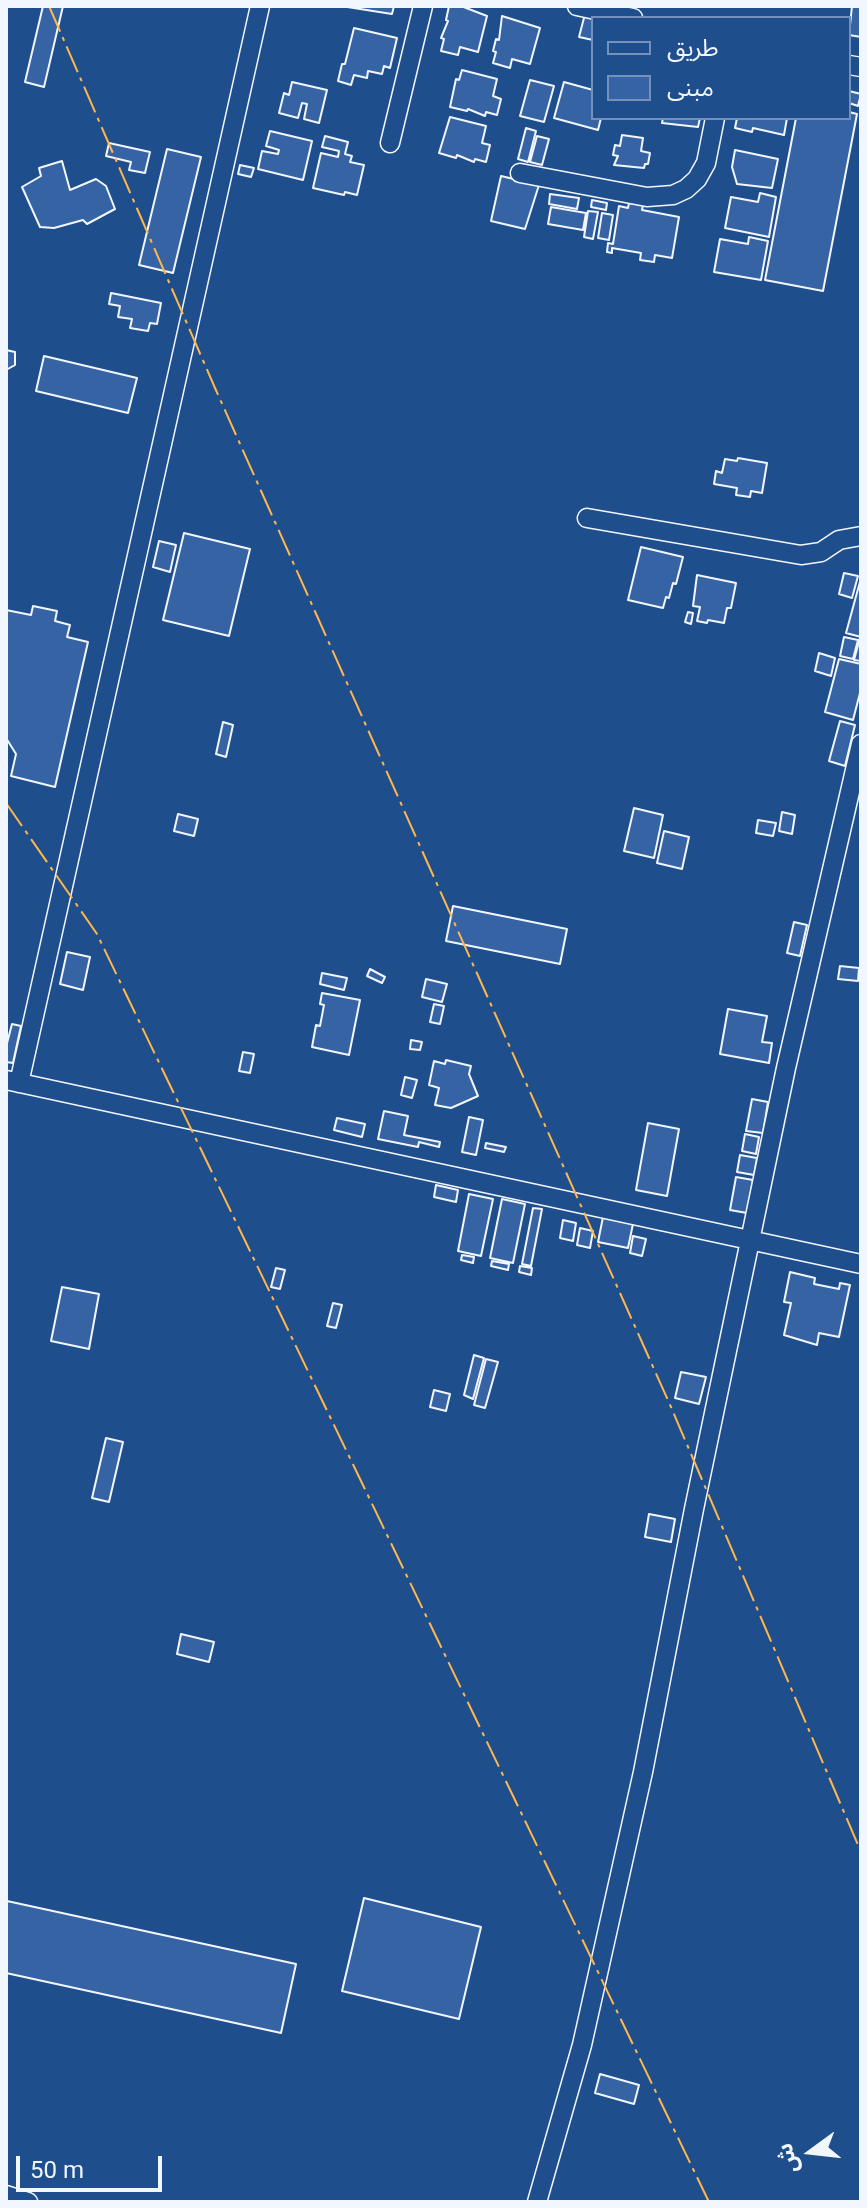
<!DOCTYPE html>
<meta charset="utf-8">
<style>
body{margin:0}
#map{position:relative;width:867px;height:2208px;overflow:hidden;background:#1f4e8c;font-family:Roboto,"Noto Sans Arabic",sans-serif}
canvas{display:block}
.frame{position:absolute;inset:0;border:8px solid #f2f6ff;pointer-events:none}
.legend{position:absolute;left:591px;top:16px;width:260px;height:104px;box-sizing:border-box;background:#1f4e8c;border:2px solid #7391ba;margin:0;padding:10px 14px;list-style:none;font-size:24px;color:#f2f6ff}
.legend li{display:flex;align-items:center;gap:16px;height:40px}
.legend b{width:40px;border:2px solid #7391ba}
.north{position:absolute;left:771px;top:2112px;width:80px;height:80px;-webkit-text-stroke:6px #1f4e8c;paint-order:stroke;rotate:255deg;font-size:22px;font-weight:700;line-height:32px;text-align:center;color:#f2f6ff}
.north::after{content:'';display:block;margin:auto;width:28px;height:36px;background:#f2f6ff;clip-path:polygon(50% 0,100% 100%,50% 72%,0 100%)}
.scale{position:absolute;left:16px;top:2156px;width:146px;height:36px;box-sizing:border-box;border:4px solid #f2f6ff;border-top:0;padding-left:10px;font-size:24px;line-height:28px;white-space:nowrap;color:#f2f6ff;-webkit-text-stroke:6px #1f4e8c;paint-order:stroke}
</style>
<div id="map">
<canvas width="867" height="2208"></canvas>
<div class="frame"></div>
<ul class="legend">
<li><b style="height:10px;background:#1f4e8c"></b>طريق</li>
<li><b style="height:22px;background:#3563a3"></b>مبنى</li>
</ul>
<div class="north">ش</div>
<div class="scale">50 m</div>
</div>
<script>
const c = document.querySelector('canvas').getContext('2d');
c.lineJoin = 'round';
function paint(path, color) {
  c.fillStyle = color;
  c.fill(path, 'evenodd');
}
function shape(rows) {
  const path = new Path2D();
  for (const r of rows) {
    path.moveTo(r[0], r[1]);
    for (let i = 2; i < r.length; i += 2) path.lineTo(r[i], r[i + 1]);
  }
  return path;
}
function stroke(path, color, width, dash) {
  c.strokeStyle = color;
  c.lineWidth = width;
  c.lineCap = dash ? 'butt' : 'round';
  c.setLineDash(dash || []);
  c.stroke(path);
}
const building = shape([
 [43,6,63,6,44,87,25,82,43,6],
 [341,6,394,6,392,14,341,6],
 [449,6,461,6,487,16,478,52,460,47,458,55,441,51,444,39,441,38,448,21,446,20,449,6],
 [852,6,861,6,861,37,849,35,852,6],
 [585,14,593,18,593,40,579,37,585,14],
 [502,16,540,28,530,64,512,59,510,68,493,63,496,52,493,51,496,39,499,40,502,16],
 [354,28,397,38,390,68,384,66,382,74,368,71,367,78,354,75,351,85,338,81,342,64,345,64,354,28],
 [462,70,497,79,493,96,501,99,497,115,486,112,485,116,468,109,467,111,450,107,456,79,459,80,462,70],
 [530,80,554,86,544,122,520,116,530,80],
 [292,82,327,90,319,123,304,119,307,104,302,103,298,118,279,113,284,93,289,95,292,82],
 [564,82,593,90,593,118,601,118,598,130,554,118,564,82],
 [849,91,861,94,858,106,849,103,849,91],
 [849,112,857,114,823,291,765,280,796,118,849,118,849,112],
 [450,117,486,126,482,143,490,145,486,162,475,159,474,162,457,155,456,158,439,153,450,117],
 [663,118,700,118,698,127,662,123,663,118],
 [737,118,787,118,784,135,753,128,752,132,735,128,737,118],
 [526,128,536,131,528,162,518,159,526,128],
 [270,131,312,141,303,180,258,169,262,151,278,154,279,150,266,146,270,131],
 [622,135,643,138,641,151,650,153,648,164,645,164,644,168,614,165,618,156,613,155,615,145,620,146,622,135],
 [325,136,348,142,345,154,352,156,350,162,364,165,357,195,345,192,344,195,313,188,321,153,338,157,339,151,322,147,325,136],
 [537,136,549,139,542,165,530,162,537,136],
 [109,143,150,152,145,173,129,170,131,162,106,156,109,143],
 [167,149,201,157,173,273,139,265,167,149],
 [735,150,778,159,772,188,737,184,732,167,735,150],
 [62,161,70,190,96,179,106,186,115,209,87,224,83,220,54,228,40,227,22,187,41,176,39,168,62,161],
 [240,165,254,168,251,177,238,174,240,165],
 [501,176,539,185,525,229,491,221,501,176],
 [760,193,776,197,769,237,725,228,731,197,758,202,760,193],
 [550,194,579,198,577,209,549,204,550,194],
 [592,200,607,203,606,210,591,207,592,200],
 [629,203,643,205,642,210,679,217,672,258,655,255,654,262,640,260,641,253,612,248,612,253,607,252,608,243,613,244,619,206,628,208,629,203],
 [551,207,586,213,583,230,548,224,551,207],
 [588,211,598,212,593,239,584,237,588,211],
 [602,213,613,215,609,240,598,238,602,213],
 [749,237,768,241,761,280,714,272,720,239,748,244,749,237],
 [111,293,161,303,157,324,150,323,148,331,130,328,132,319,118,317,120,306,109,304,111,293],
 [6,350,15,352,15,365,6,370,6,350],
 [44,356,137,378,128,413,36,391,44,356],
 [738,458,767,463,762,493,751,491,750,497,736,495,737,488,714,484,716,471,722,473,725,459,737,461,738,458],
 [184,533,250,549,229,636,163,620,184,533],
 [159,541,176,545,170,572,153,567,159,541],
 [641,547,683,557,676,584,673,583,669,598,666,597,663,608,628,600,641,547],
 [844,573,858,576,852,598,839,594,844,573],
 [697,575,736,583,731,608,727,608,724,623,708,620,707,623,697,621,700,607,693,606,697,575],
 [861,578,861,637,846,633,861,578],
 [33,606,57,611,55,621,70,625,67,637,88,642,55,787,11,776,16,754,6,738,6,610,31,615,33,606],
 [688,612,693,613,691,624,685,622,688,612],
 [844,637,858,640,853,659,840,656,844,637],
 [860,638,861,638,861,661,854,660,860,638],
 [819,653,835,658,831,676,815,671,819,653],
 [839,659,861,664,861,689,853,720,825,712,839,659],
 [840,721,855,725,845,766,829,761,840,721],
 [223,722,233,725,226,757,216,754,223,722],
 [634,808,663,815,654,858,624,851,634,808],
 [782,812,795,815,792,834,779,831,782,812],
 [178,814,198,819,194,836,174,831,178,814],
 [758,820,776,823,773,836,756,833,758,820],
 [664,831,689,837,682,869,657,863,664,831],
 [453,906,567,929,560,964,446,941,453,906],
 [794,922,807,925,800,956,787,953,794,922],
 [67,952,90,957,83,990,60,984,67,952],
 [840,966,859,968,858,981,838,979,840,966],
 [370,969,385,977,382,983,367,976,370,969],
 [322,973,347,978,344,990,320,984,322,973],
 [426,979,447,984,442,1002,422,997,426,979],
 [322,993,360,1000,349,1055,312,1047,316,1025,320,1026,324,1005,320,1004,322,993],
 [434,1004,444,1006,440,1024,430,1022,434,1004],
 [728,1009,767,1016,762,1042,772,1043,769,1063,720,1054,728,1009],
 [12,1024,21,1026,13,1063,6,1062,6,1047,12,1024],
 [411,1040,422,1042,420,1050,410,1049,411,1040],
 [243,1052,254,1054,250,1073,239,1071,243,1052],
 [446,1060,471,1066,469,1074,478,1096,451,1108,435,1105,439,1088,429,1085,434,1061,445,1064,446,1060],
 [405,1077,417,1080,412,1098,401,1095,405,1077],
 [752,1099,768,1102,763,1133,746,1131,752,1099],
 [384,1111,408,1116,404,1135,440,1142,439,1147,419,1142,418,1147,378,1139,384,1111],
 [469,1117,483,1120,476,1155,462,1152,469,1117],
 [337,1118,365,1124,362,1137,334,1130,337,1118],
 [648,1123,679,1129,667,1196,636,1190,648,1123],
 [745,1134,759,1137,756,1154,742,1151,745,1134],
 [486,1143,506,1147,504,1152,485,1148,486,1143],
 [740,1155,757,1158,754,1175,737,1172,740,1155],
 [736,1177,753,1180,747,1213,730,1210,736,1177],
 [436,1185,458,1190,456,1202,434,1197,436,1185],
 [469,1194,493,1199,481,1256,458,1251,469,1194],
 [502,1199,525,1204,513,1263,490,1258,502,1199],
 [533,1208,542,1209,531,1266,522,1264,533,1208],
 [604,1212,634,1219,628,1248,598,1242,604,1212],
 [563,1220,576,1223,573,1241,560,1238,563,1220],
 [580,1228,593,1231,590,1248,577,1245,580,1228],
 [633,1236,646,1239,642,1256,630,1253,633,1236],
 [462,1255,474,1257,473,1263,461,1260,462,1255],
 [492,1261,509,1264,508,1270,491,1266,492,1261],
 [520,1266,532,1268,531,1275,519,1272,520,1266],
 [276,1268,285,1270,280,1289,271,1287,276,1268],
 [790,1272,815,1278,814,1284,839,1289,840,1283,850,1285,839,1337,819,1333,817,1345,784,1335,791,1303,784,1302,790,1272],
 [62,1287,99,1294,89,1349,51,1341,62,1287],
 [333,1303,342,1305,336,1328,327,1326,333,1303],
 [474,1355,484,1358,473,1399,464,1395,474,1355],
 [486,1359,498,1362,485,1408,474,1405,486,1359],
 [681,1372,706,1377,699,1404,675,1398,681,1372],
 [434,1390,450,1394,446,1411,430,1407,434,1390],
 [106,1438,123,1442,109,1502,92,1498,106,1438],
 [649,1514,675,1519,671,1542,645,1537,649,1514],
 [181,1634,214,1642,209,1662,177,1654,181,1634],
 [364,1898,481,1927,459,2019,342,1991,364,1898],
 [7,1901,296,1964,281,2033,6,1973,7,1901],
 [600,2074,639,2085,634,2104,595,2093,600,2074]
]);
paint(building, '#3563a3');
stroke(building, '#f2f6ff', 2);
const street = shape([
 [577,6,633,18],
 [849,65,861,67],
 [390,143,423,6],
 [520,173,647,197,673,195,686,189,697,179,706,163,715,118],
 [587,518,801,555,821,552,839,540,861,536],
 [6,1080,861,1264],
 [19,1083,260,6],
 [6,2195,28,2202],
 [537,2202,582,2045,643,1772,694,1509,786,1068,861,744]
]);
stroke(street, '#f2f6ff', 21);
stroke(street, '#1f4e8c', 18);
stroke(shape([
 [49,6,215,388,671,1407,861,1852],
 [6,803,97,934,709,2202]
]), '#ffb74d', 2, [28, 6, 4, 6]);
</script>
